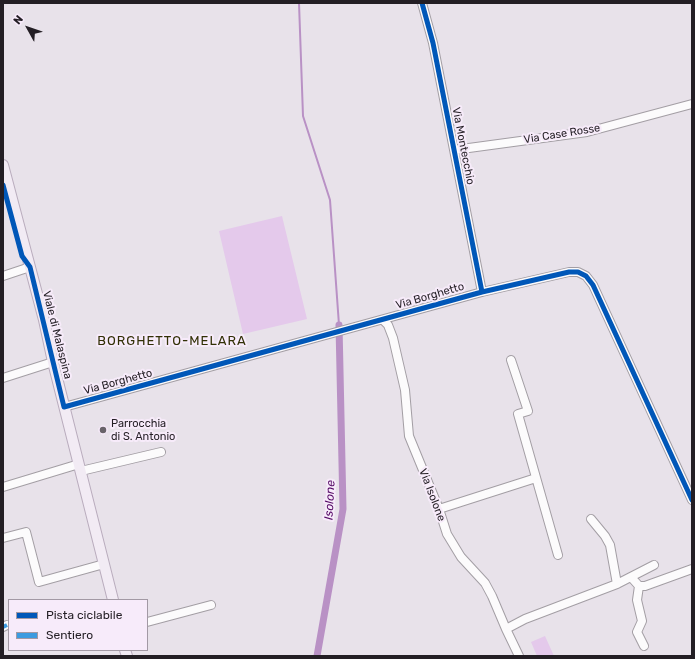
<!DOCTYPE html>
<style>
body{margin:0}
#map{position:relative;width:695px;height:659px;overflow:hidden;background:#e8e2ea;font-family:Rubik,sans-serif}
canvas{display:block}
.frame{position:absolute;inset:0;border:4px solid #231e24;pointer-events:none}
.legend{position:absolute;left:8px;top:599px;width:140px;height:52px;box-sizing:border-box;background:#f7ebfa;border:1px solid #a299a4;margin:0;padding:5px 7px;list-style:none;font-size:12px;color:#231e24}
.legend li{display:flex;align-items:center;gap:8px;height:20px}
.legend b{width:20px;border:1px solid #a299a4}
.north{position:absolute;left:8px;top:8px;width:40px;height:40px;-webkit-text-stroke:3px #f7ebfa;paint-order:stroke;rotate:310deg;font-size:11px;font-weight:700;line-height:16px;text-align:center;color:#231e24}
.north::after{content:'';display:block;margin:auto;width:14px;height:18px;background:#231e24;clip-path:polygon(50% 0,100% 100%,50% 72%,0 100%)}
</style>
<div id="map">
<canvas width="695" height="659"></canvas>
<div class="frame"></div>
<ul class="legend">
<li><b style="height:5px;background:#0057b8"></b>Pista ciclabile</li>
<li><b style="height:5px;background:#3c9be0"></b>Sentiero</li>
</ul>
<div class="north">N</div>
</div>
<script>
const c = document.querySelector('canvas').getContext('2d');
c.lineJoin = 'round';
function paint(path, color) {
  c.fillStyle = color;
  c.fill(path, 'evenodd');
}
function shape(rows) {
  const path = new Path2D();
  for (const r of rows) {
    path.moveTo(r[0], r[1]);
    for (let i = 2; i < r.length; i += 2) path.lineTo(r[i], r[i + 1]);
  }
  return path;
}
function stroke(path, color, width, dash) {
  c.strokeStyle = color;
  c.lineWidth = width;
  c.lineCap = dash ? 'butt' : 'round';
  c.setLineDash(dash || []);
  c.stroke(path);
}
function drawText(font, color, halo, rows, align = 'center') {
  c.font = font + ' Rubik,sans-serif';
  c.lineWidth = 4;
  c.setLineDash([]);
  c.textBaseline = 'middle';
  c.strokeStyle = halo;
  c.fillStyle = color;
  for (const [text, x, y, turn = 0] of rows) {
    c.save();
    c.translate(x, y);
    c.rotate((+turn || 0) * Math.PI / 180);
    c.textAlign = isNaN(turn) ? turn : align;
    if (halo) c.strokeText(text, 0, 0);
    c.fillText(text, 0, 0);
    c.restore();
  }
}
paint(shape([
 [282,216,307,319,243,334,219,231],
 [545,636,554,656,537,656,531,642]
]), '#e4c9eb');
stroke(shape([
 [299,3,303,116,330,200,339,325]
]), '#b991c5', 2);
stroke(shape([
 [317,656,343,509,339,325]
]), '#b991c5', 7);
const minor = shape([
 [422,3,433,43,482,292],
 [454,150,587,132,692,104],
 [3,276,30,267],
 [383,320,388,325,393,338,405,390,409,436,439,509,447,534,461,557,485,583,492,596,506,629,519,656],
 [511,360,528,411,518,414,558,555],
 [3,378,53,362],
 [64,407,482,292,569,272,578,272,586,276,593,285,692,500],
 [81,471,161,452],
 [3,487,79,464],
 [439,509,536,478],
 [591,519,605,536,610,545,617,584],
 [3,538,26,532,39,582,104,564],
 [631,577,639,586,637,600,642,621,637,632,644,646],
 [639,586,645,586,692,569],
 [147,622,211,605],
 [3,627,7,625],
 [506,629,525,619,617,584,654,565]
]);
const major = shape([
 [3,165,44,320,53,362,113,600],
 [125,650,127,656]
]);
stroke(minor, '#a39ea4', 10);
stroke(major, '#b9acbd', 12);
stroke(minor, '#fcfbfc', 8);
stroke(major, '#f2ebf4', 10);
stroke(shape([
 [3,627,7,625]
]), '#3c9be0', 4, [8, 4]);
stroke(shape([
 [422,3,433,43,482,292],
 [3,185,22,256,30,267,64,407,482,292,569,272,578,272,586,276,593,285,692,500]
]), '#0057b8', 5);
for (const [x, y, r, color] of [
 [103,430,4,"#686369"]
]) {
  const dot = new Path2D();
  dot.arc(x, y, r, 0, 2 * Math.PI);
  c.fillStyle = color;
  c.fill(dot);
  stroke(dot, '#f7ebfa', 1.5);
}
drawText('11px', '#231e24', '#f7ebfa', [
 ["Via Case Rosse",562,134,-9],
 ["Via Montecchio",463,146,79],
 ["Via Borghetto",430,296,-16],
 ["Viale di Malaspina",57,335,76],
 ["Via Borghetto",118,382,-15],
 ["Via Isolone",432,495,69]
]);
drawText('11px', '#231e24', '#f7ebfa', [
 ["Parrocchia",111,424],
 ["di S. Antonio",111,437]
], 'left');
drawText('italic 12px', '#540965', '#f7ebfa', [
 ["Isolone",330,500,-87]
]);
c.letterSpacing = '1px';
drawText('13px', '#313005', '#f7ebfa', [
 ["BORGHETTO-MELARA",172,341]
]);
c.letterSpacing = '0px';
</script>
